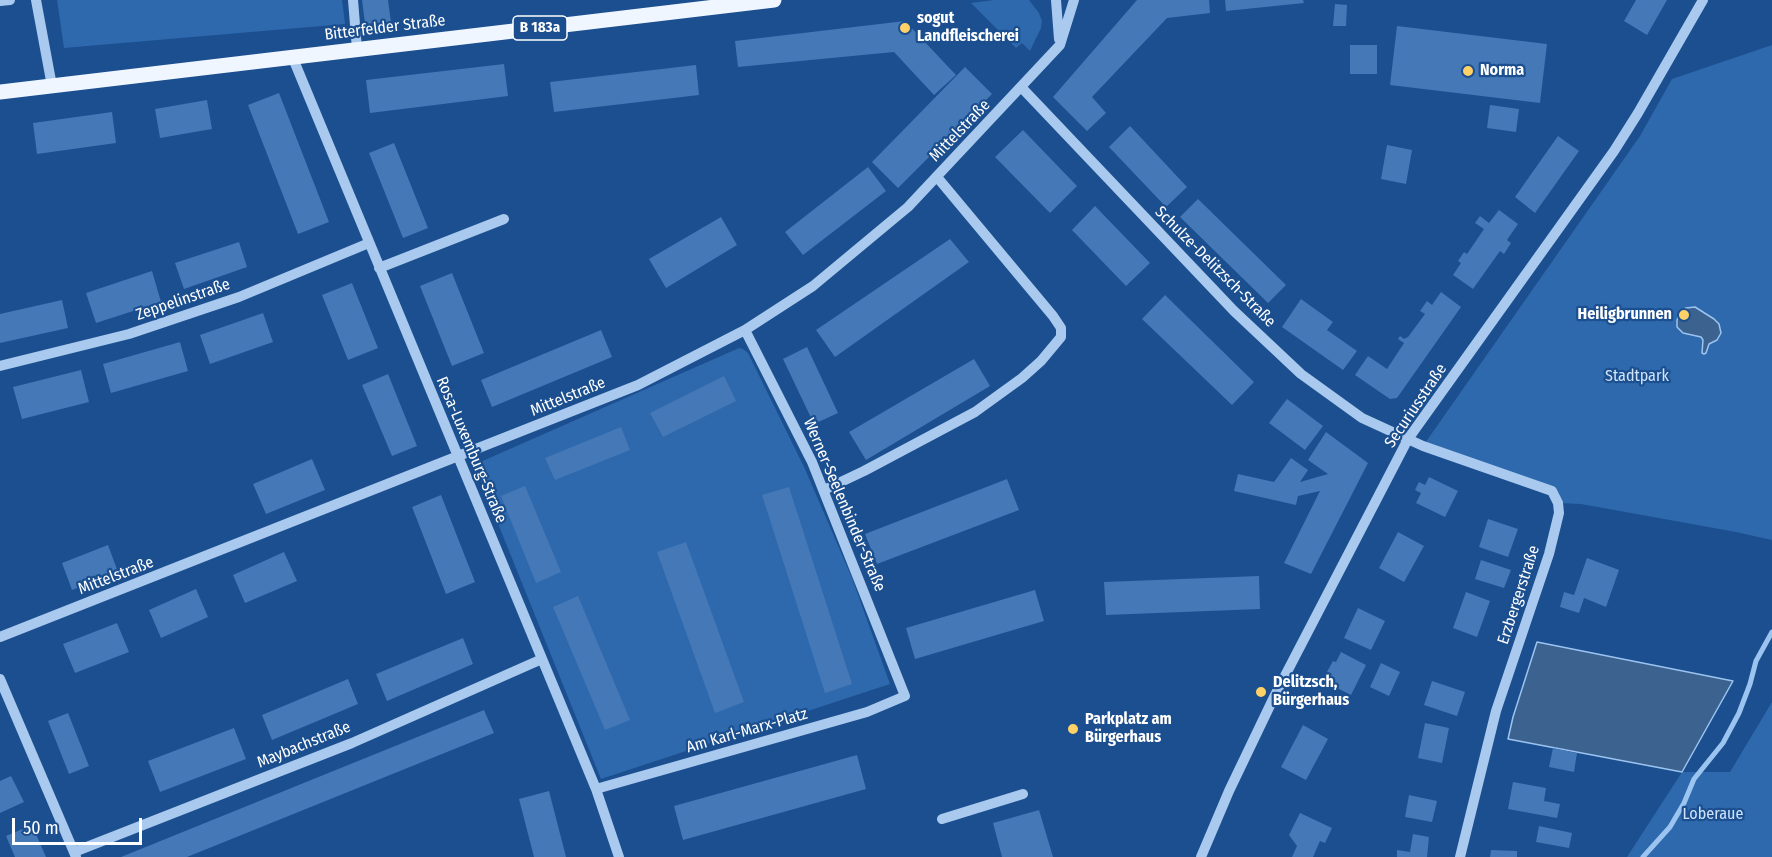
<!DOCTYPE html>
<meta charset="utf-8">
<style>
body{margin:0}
#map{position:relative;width:1772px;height:857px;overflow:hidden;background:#1b4f8f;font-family:"Fira Sans Condensed",sans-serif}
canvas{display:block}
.scale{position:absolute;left:12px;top:818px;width:130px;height:27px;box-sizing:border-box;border:3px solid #fff;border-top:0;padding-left:8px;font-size:18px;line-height:21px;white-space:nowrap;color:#fff;-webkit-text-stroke:4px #1b4f8f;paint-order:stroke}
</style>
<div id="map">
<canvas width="1772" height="857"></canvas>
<div class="scale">50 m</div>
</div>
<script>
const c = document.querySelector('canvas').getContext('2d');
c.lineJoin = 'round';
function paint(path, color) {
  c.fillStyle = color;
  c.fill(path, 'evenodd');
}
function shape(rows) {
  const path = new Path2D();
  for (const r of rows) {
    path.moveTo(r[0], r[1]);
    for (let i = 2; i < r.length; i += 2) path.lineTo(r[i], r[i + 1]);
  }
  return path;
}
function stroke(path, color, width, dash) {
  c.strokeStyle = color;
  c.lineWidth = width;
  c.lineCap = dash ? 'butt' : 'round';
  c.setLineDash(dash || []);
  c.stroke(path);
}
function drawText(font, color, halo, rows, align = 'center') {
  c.font = font + ' "Fira Sans Condensed",sans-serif';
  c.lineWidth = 4.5;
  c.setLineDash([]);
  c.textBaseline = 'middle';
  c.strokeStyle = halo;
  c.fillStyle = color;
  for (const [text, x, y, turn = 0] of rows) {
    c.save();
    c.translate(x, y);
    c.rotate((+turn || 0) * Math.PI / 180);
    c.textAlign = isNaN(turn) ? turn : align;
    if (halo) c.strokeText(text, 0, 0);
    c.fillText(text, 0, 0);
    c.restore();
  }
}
paint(shape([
 [57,0,342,0,345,24,64,48],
 [994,0,1029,0,1039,13,1042,21,1041,28,1030,51,1022,43,1016,48,971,3],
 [1772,45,1772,540,1736,532,1581,504,1558,503,1551,491,1423,446,1640,136,1672,79],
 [739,348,743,349,748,353,805,469,852,578,890,684,601,779,478,474,478,463],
 [1772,702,1772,857,1627,857,1682,772,1730,772]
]), '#2e69ad');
const water = shape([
 [1695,307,1714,319,1719,324,1721,333,1717,340,1709,344,1706,353,1704,354,1702,353,1703,340,1701,337,1683,333,1677,327,1677,320,1681,311,1686,308,1695,307],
 [1537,642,1733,681,1682,772,1508,739,1513,717,1537,642]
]);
paint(water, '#3c6290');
stroke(water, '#9cc4f0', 1.5);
stroke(shape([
 [1643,857,1670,827,1684,803,1694,779,1723,743,1739,713,1750,684,1756,661,1772,632]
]), '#9cc4f0', 5);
paint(shape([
 [362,0,388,0,391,22,365,24],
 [1137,0,1209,0,1210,13,1167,18,1092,97,1106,113,1087,131,1053,97],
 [1225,0,1303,0,1304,3,1226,11],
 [1636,0,1667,0,1647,35,1624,21],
 [1335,4,1347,5,1346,26,1333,26],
 [905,21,956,75,934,95,894,52,738,67,735,41],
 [1397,26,1547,44,1540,103,1390,85],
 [1350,45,1377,45,1377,74,1350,74],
 [504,64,508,96,370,113,366,80],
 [696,65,699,95,554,112,550,82],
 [965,67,992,94,898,188,872,162],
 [279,93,329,222,298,234,248,105],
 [207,100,212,129,160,138,155,109],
 [1490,105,1519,109,1516,132,1487,128],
 [112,112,116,143,37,154,33,123],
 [1130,126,1187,187,1166,207,1109,147],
 [1023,130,1077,186,1050,213,995,157],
 [1558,136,1579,151,1535,213,1515,197],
 [394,143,428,228,403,238,369,153],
 [1387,145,1412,150,1406,184,1381,179],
 [868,167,886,191,803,255,785,232],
 [1198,199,1286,285,1268,303,1180,217],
 [1095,206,1150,263,1126,286,1072,230],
 [1499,210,1518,224,1507,240,1511,243,1504,254,1500,251,1473,289,1453,275,1461,263,1458,261,1464,252,1467,254,1484,229,1475,223,1480,216,1489,223],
 [721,217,737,245,666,288,649,259],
 [950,239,969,262,835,357,816,330],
 [239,242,247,267,184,289,175,263],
 [152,271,161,302,96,323,86,293],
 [452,273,484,353,452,366,420,286],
 [352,283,378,348,348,360,322,295],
 [1441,292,1461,307,1397,398,1390,399,1355,375,1368,356,1387,369,1404,343,1398,339,1400,336,1404,339,1408,337,1425,314,1420,311,1427,301,1432,305],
 [1165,295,1254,382,1232,405,1142,319],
 [1301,299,1333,322,1327,330,1357,351,1343,370,1282,327],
 [62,300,68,328,0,343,0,314],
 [263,313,273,342,210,364,200,335],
 [601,330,612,357,492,407,481,380],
 [180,342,188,371,111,393,103,364],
 [807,347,838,413,814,424,783,359],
 [974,359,990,386,866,460,849,432],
 [81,370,89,402,22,419,13,387],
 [388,374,417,446,392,456,362,385],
 [724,376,736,401,663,437,650,413],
 [1287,399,1323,426,1305,450,1269,423],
 [621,427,630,450,555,480,545,458],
 [1326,432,1368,463,1311,574,1284,563,1320,491,1298,496,1296,505,1234,491,1238,474,1274,482,1291,458,1308,470,1300,482,1328,474,1308,460],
 [312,459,325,490,266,514,253,484],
 [1429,477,1458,491,1445,517,1416,503,1421,493,1415,490,1419,482,1425,485],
 [1007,479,1019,510,877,564,865,534],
 [525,486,561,572,536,583,501,496],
 [789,487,852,684,825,693,762,495],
 [441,495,475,582,446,594,412,507],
 [1488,519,1518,529,1508,557,1479,547],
 [1398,532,1424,546,1404,582,1379,568],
 [686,542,744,702,715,713,657,552],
 [108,545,118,572,72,590,62,563],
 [284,552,297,581,245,603,233,575],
 [1587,558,1619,570,1606,607,1584,598,1579,613,1560,607,1564,592,1574,595],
 [1481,560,1511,570,1504,588,1475,579],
 [1259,576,1260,609,1106,615,1104,582],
 [196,589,208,617,161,638,149,610],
 [1035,590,1044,621,915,659,906,628],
 [1466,592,1490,601,1477,637,1453,628],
 [578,596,630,720,605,730,553,607],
 [1358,608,1385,621,1371,650,1344,638],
 [117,623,129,652,75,673,63,644],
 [463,638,473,664,387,701,376,674],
 [1341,652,1366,665,1351,695,1327,683,1332,674,1327,672,1333,661,1336,662],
 [1381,663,1400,672,1389,696,1370,687],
 [348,679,358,704,272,740,262,715],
 [1432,681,1465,692,1457,716,1424,705],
 [484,710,494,733,187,857,121,857],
 [68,713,89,766,69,774,48,721],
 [1425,723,1449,728,1442,763,1418,758],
 [1303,725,1328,739,1306,780,1281,767],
 [234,728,246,759,160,792,148,761],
 [1553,748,1577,753,1574,772,1549,767],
 [857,755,866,789,683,840,674,806],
 [11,776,24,802,0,813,0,781],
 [1513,782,1546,788,1544,801,1560,804,1557,818,1508,809],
 [549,791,565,853,566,857,534,857,519,799],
 [1409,795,1437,801,1432,822,1405,817],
 [1039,810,1053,857,1002,857,993,823],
 [1300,813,1332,828,1325,843,1320,841,1313,857,1292,857,1297,846,1289,835],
 [32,825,46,857,15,857,6,836],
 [1539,826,1572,833,1569,848,1536,842],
 [1413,834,1429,837,1427,857,1397,857,1397,850,1410,852],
 [1491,850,1517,851,1517,857,1490,857]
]), '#4478b7');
stroke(shape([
 [36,0,52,86],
 [353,0,357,49],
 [1056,0,1059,39],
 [0,1,10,0],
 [292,56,596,789,619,857],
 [1022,88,1234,311,1301,374,1362,418,1423,446,1552,491,1558,503,1559,513,1549,554,1496,711,1460,857],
 [379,268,504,219],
 [0,366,129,334,239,297,369,243],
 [824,490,864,471,975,412,1022,378,1041,361,1061,337,1061,328,1053,316,937,177],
 [0,637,638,385,745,330,813,286,908,207,1060,45,1074,0],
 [0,679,76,857],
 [596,789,867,712,905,696,812,462,745,330],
 [942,819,1023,794],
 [74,852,352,743,542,659],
 [1201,857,1229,791,1275,695,1408,439,1614,151,1638,113,1703,0]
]), '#a9c9ee', 10);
stroke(shape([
 [0,92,774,0]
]), '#f0f6ff', 15);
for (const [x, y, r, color] of [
 [905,28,6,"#ffd166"],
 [1468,71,6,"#ffd166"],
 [1684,315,6,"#ffd166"],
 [1261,692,6,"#ffd166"],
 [1073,729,6,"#ffd166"]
]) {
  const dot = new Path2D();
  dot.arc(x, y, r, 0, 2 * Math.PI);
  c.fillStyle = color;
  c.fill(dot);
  stroke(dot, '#1b4f8f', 2);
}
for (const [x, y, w] of [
 [540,28,54]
]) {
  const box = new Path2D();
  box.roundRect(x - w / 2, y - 12, w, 24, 4.5);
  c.fillStyle = '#1b4f8f';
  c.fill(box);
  stroke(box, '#fff', 1.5);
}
drawText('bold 15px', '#fff', null, [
 ["B 183a",540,28]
]);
drawText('bold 16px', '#fff', '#1b4f8f', [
 ["sogut",917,19],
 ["Landfleischerei",917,37],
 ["Norma",1480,71],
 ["Heiligbrunnen",1672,315,"right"],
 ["Delitzsch,",1273,683],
 ["Bürgerhaus",1273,701],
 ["Parkplatz am",1085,720],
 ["Bürgerhaus",1085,738]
], 'left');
drawText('16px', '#fff', '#1b4f8f', [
 ["Bitterfelder Straße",385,28,-7],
 ["Mittelstraße",960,131,-46],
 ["Schulze-Delitzsch-Straße",1215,267,45],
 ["Zeppelinstraße",183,300,-19],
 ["Mittelstraße",568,397,-22],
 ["Securiusstraße",1416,406,-56],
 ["Rosa-Luxemburg-Straße",471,450,67],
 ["Werner-Seelenbinder-Straße",844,505,67],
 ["Mittelstraße",116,576,-21],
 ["Erzbergerstraße",1519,595,-72],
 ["Am Karl-Marx-Platz",747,731,-16],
 ["Maybachstraße",304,745,-22]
]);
drawText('16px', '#cfe3fa', '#1b4f8f', [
 ["Stadtpark",1637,377],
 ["Loberaue",1713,815]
]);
</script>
